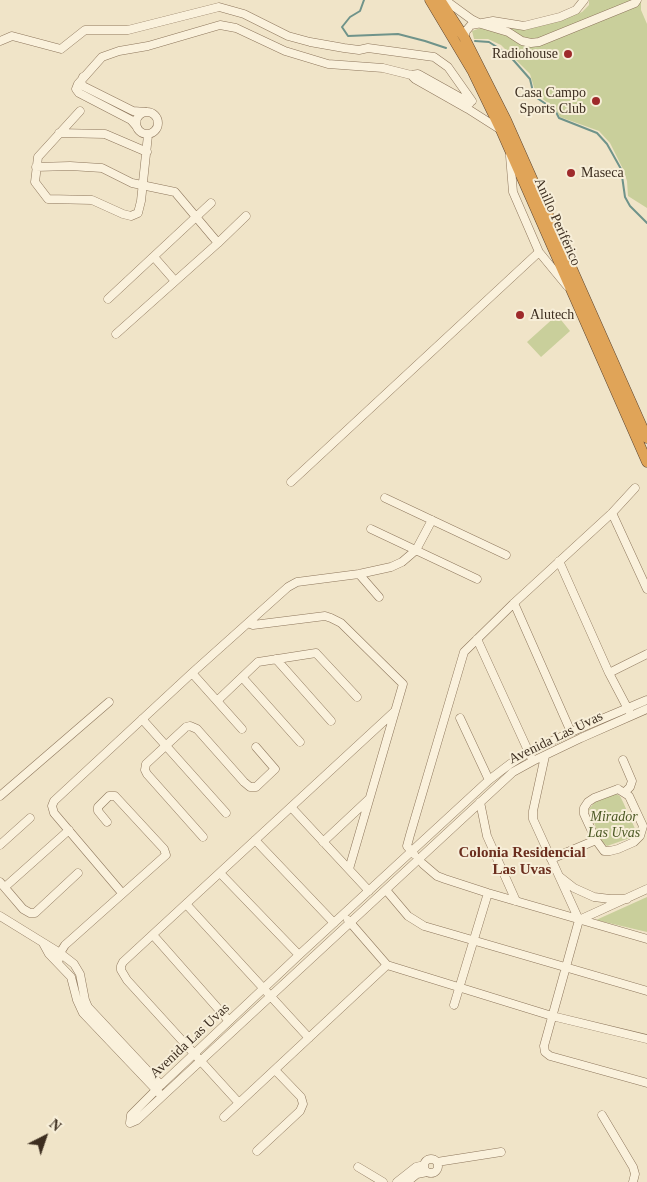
<!DOCTYPE html>
<meta charset="utf-8">
<style>
body{margin:0}
#map{position:relative;width:647px;height:1182px;overflow:hidden;background:#f0e4c8;font-family:Georgia,serif}
canvas{display:block}
.north{position:absolute;left:20px;top:1112px;width:50px;height:50px;-webkit-text-stroke:4px #f7eed8;paint-order:stroke;rotate:41deg;font-size:14px;font-weight:700;line-height:20px;text-align:center;color:#3d2e20}
.north::after{content:'';display:block;margin:auto;width:18px;height:22px;background:#3d2e20;clip-path:polygon(50% 0,100% 100%,50% 72%,0 100%)}
</style>
<div id="map">
<canvas width="647" height="1182"></canvas>
<div class="north">N</div>
</div>
<script>
const c = document.querySelector('canvas').getContext('2d');
c.lineJoin = 'round';
function paint(path, color) {
  c.fillStyle = color;
  c.fill(path, 'evenodd');
}
function shape(rows) {
  const path = new Path2D();
  for (const r of rows) {
    if (r.length === 3) {
      path.moveTo(r[0] + r[2], r[1]);
      path.arc(r[0], r[1], r[2], 0, 2 * Math.PI);
      continue;
    }
    path.moveTo(r[0], r[1]);
    for (let i = 2; i < r.length; i += 2) path.lineTo(r[i], r[i + 1]);
  }
  return path;
}
function stroke(path, color, width, dash) {
  c.strokeStyle = color;
  c.lineWidth = width;
  c.lineCap = dash ? 'butt' : 'round';
  c.setLineDash(dash || []);
  c.stroke(path);
}
function drawText(font, color, halo, rows, align = 'center') {
  c.font = font + ' Georgia,serif';
  c.lineWidth = 4;
  c.setLineDash([]);
  c.textBaseline = 'middle';
  c.strokeStyle = halo;
  c.fillStyle = color;
  for (const [text, x, y, turn = 0] of rows) {
    c.save();
    c.translate(x, y);
    c.rotate((+turn || 0) * Math.PI / 180);
    c.textAlign = isNaN(turn) ? turn : align;
    if (halo) c.strokeText(text, 0, 0);
    c.fillText(text, 0, 0);
    c.restore();
  }
}
paint(shape([
 [589,0,641,0,641,10,647,24,647,208,628,196,627,181,623,169,610,143,599,131,560,117,555,108,536,94,530,74,501,45,488,39,474,39,472,31,492,24,509,28,526,28,560,20,582,12,589,5],
 [557,315,570,331,541,357,527,342],
 [616,794,620,796,623,802,636,831,630,838,607,846,601,841,589,809,595,802],
 [647,897,647,932,596,920]
]), '#c9cf9b');
stroke(shape([
 [364,0,360,11,350,17,342,27,348,36,398,34,425,41,446,48],
 [475,41,489,42,508,54,530,79,534,96,555,110,559,118,597,133,607,144,621,169,625,197,630,206,647,223]
]), '#6f938a', 2);
const minor = shape([
 [445,0,471,19,481,24,508,32,522,41,531,43,539,42,635,3,637,0],
 [464,37,466,31,471,25,493,21,524,26,560,17,576,10,584,0],
 [0,41,12,36,61,49,85,30,128,30,219,7,244,14,288,36,310,42,344,48,359,50,368,48,434,57,448,67,472,101],
 [411,75,415,79,468,109,501,130],
 [83,77,81,82,83,86,133,111,146,112],
 [80,111,38,157,35,182,48,199,92,200,123,214,131,216,138,213,141,201,148,135],
 [147,123,11],
 [137,127,131,120,79,93,76,89,78,84,102,57,119,51,148,46,220,25,236,28,285,51,328,64,383,68,411,75,418,74,470,103],
 [59,133,105,134,147,152],
 [510,156,513,192,539,252,567,286],
 [36,167,70,166,102,168,132,183,175,192,218,243],
 [154,257,175,281],
 [108,299,211,203],
 [116,334,218,243,246,216],
 [291,482,539,252],
 [385,498,506,555],
 [612,513,647,589],
 [371,529,477,579],
 [559,561,609,673,629,711],
 [359,574,379,597],
 [514,603,571,732],
 [248,623,253,625,325,616,331,618,341,623,403,684,349,869],
 [477,639,531,757],
 [276,659,331,721],
 [192,673,242,729],
 [609,673,647,654],
 [242,677,300,742],
 [217,701,258,662,316,653,357,697],
 [460,718,489,780],
 [142,719,226,813],
 [545,756,533,811,533,819,579,920,544,1046,545,1052,550,1056,647,1083],
 [623,760,632,781,630,787,625,792],
 [618,789,629,796,643,826,640,836,634,842,618,849,610,851,604,851,596,840,584,814,584,808,588,802,594,798,618,789],
 [0,796,109,702],
 [480,802,487,836,516,901],
 [291,807,369,891],
 [203,837,147,774,145,770,146,764,186,727,190,726,197,729,244,782,250,787,256,787,275,769,256,747],
 [255,840,334,923],
 [323,842,369,799],
 [0,845,30,818],
 [414,854,407,846,410,835,464,652,514,603,612,513,635,488],
 [551,859,596,840],
 [423,864,437,876,445,879,488,893,647,939],
 [220,873,299,955],
 [560,877,574,888,594,897,610,899,627,899],
 [0,882,23,909,30,913,35,913,78,873],
 [5,887,69,830],
 [386,890,408,916,424,926,647,991],
 [122,893,54,813,52,806,54,801,192,673,288,587,297,582,359,574,391,567,402,562,416,550,432,520],
 [186,904,309,1038],
 [0,916,60,953,74,964,80,974,85,1000,88,1007,161,1085],
 [348,920,387,965,552,1016,647,1039],
 [579,920,647,889],
 [153,935,229,1021],
 [43,943,49,954,71,977,77,1000,83,1013,159,1093],
 [58,963,60,953,65,945,166,855,164,849,115,796,109,796,98,807,98,811,107,822],
 [454,1005,488,893],
 [239,1103,127,980,121,970,121,966,123,962,395,711],
 [602,1115,633,1167,635,1174,633,1182],
 [224,1117,387,965],
 [130,1123,131,1115,161,1085,299,955,489,780,510,764,529,752,571,732,647,700],
 [130,1123,137,1120,167,1092,513,772,533,761,581,738,647,709],
 [257,1151,300,1111,303,1104,301,1097,275,1070],
 [431,1166,7],
 [437,1162,501,1152],
 [358,1167,383,1182],
 [397,1182,416,1167,424,1165],
 [407,1182,417,1174,427,1172]
]);
const highway = shape([
 [430,0,473,72,501,130,647,462],
 [440,0,464,37,506,120,647,438]
]);
stroke(minor, '#8d765c', 9);
stroke(highway, '#5b4430', 11);
stroke(minor, '#faf1dc', 8);
stroke(highway, '#e0a458', 10);
for (const [x, y, r, color] of [
 [568,54,5,"#9e2a2b"],
 [596,101,5,"#9e2a2b"],
 [571,173,5,"#9e2a2b"],
 [520,315,5,"#9e2a2b"]
]) {
  const dot = new Path2D();
  dot.arc(x, y, r, 0, 2 * Math.PI);
  c.fillStyle = color;
  c.fill(dot);
  stroke(dot, '#f7eed8', 2);
}
drawText('14px', '#3d2e20', '#f7eed8', [
 ["Radiohouse",558,54],
 ["Casa Campo",586,93],
 ["Sports Club",586,109],
 ["Maseca",581,173,"left"],
 ["Alutech",530,315,"left"]
], 'right');
drawText('14px', '#3d2e20', '#f7eed8', [
 ["Anillo Periférico",557,222,66],
 ["Avenida Las Uvas",556,738,-26],
 ["Avenida Las Uvas",190,1041,-43]
]);
drawText('italic 14px', '#4d5a26', '#f7eed8', [
 ["Mirador",614,817],
 ["Las Uvas",614,833]
]);
drawText('bold 15px', '#6b2e1e', '#f7eed8', [
 ["Colonia Residencial",522,853],
 ["Las Uvas",522,870]
]);
</script>
